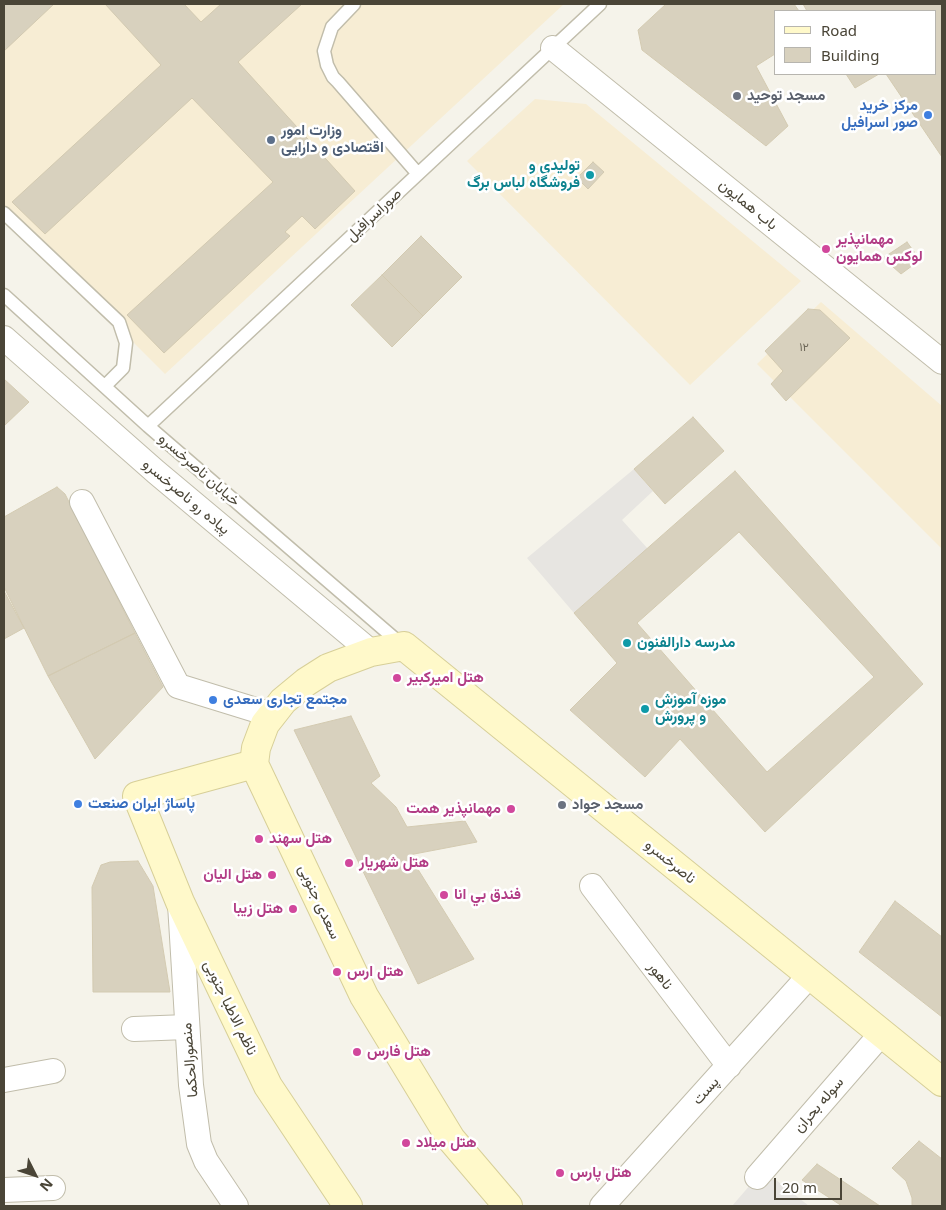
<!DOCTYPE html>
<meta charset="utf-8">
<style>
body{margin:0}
#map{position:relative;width:946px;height:1210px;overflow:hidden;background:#f5f3ea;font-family:"Noto Sans",sans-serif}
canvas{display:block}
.frame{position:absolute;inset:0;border:5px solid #4a4537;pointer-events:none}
.legend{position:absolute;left:774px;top:10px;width:162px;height:65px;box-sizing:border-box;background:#fff;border:1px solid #b7b5af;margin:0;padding:6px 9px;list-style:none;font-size:15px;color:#4a4537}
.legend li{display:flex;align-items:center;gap:10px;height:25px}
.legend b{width:25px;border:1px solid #b7b5af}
.north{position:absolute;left:10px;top:1150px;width:50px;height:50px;-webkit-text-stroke:4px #fff;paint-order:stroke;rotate:131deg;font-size:14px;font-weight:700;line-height:20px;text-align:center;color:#4a4537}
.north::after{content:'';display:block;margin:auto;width:18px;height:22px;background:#4a4537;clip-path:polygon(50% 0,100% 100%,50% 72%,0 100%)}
.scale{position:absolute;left:774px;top:1178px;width:68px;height:22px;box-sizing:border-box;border:2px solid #4a4537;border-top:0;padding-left:6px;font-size:15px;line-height:18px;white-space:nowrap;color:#4a4537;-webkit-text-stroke:4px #fff;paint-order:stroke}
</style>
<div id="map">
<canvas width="946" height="1210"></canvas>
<div class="frame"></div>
<ul class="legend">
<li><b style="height:6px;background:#fff9ca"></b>Road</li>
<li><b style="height:14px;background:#d8d1be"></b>Building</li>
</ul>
<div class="north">N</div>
<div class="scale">20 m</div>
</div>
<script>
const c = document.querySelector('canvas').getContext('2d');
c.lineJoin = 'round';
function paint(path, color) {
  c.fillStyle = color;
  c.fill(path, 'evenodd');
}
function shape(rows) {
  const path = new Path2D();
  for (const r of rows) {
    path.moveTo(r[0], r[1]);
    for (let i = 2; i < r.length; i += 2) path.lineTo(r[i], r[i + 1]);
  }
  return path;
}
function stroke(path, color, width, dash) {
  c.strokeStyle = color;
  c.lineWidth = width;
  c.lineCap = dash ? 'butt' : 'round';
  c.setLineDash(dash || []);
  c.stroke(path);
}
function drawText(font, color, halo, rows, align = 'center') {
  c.font = font + ' "Noto Sans",Vazirmatn,sans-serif';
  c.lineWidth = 5;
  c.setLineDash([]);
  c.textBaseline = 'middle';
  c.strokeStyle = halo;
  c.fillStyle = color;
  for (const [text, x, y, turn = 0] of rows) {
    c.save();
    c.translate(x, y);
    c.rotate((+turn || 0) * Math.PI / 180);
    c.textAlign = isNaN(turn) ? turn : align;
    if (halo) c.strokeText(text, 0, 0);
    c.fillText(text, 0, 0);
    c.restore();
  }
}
paint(shape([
 [4,4,564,4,165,374,4,213],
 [535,99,586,104,801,281,690,385,467,161],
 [821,302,942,406,942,549,757,364]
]), '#f7edd4');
paint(shape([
 [634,469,653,491,622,520,648,549,574,613,527,558],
 [757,1177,776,1180,809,1206,732,1206]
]), '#e7e5e1');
const building = shape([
 [4,4,54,4,4,51,4,4],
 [105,4,184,4,201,22,221,4,302,4,238,62,355,191,315,229,302,216,285,232,290,236,164,353,127,315,273,182,192,98,45,234,12,202,161,65,105,4],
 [666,4,794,4,799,11,775,11,775,54,756,66,788,126,766,146,642,50,638,30,666,4],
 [803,4,942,4,942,157,886,74,935,74,935,11,807,11,803,4],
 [846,74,879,74,855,88,846,74],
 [593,162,604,172,588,189,577,178,593,162],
 [421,236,462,277,423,316,382,275,421,236],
 [907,242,920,260,901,274,883,258,907,242],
 [382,275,423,316,392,347,351,305,382,275],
 [808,309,820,310,850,338,786,401,771,384,783,371,765,351,808,309],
 [4,379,29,402,4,426,4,379],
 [693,417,724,451,665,504,634,469,693,417],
 [735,471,923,684,765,832,680,739,645,777,570,710,617,663,574,613,735,471],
 [739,532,874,677,767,772,637,623,739,532],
 [57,487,65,494,135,633,48,676,4,587,4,517,57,487],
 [4,591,24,628,4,639,4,591],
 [135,633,163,687,95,759,48,676,135,633],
 [351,716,380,776,371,783,396,807,407,827,465,821,477,842,409,855,474,959,418,984,294,730,351,716],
 [138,861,153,886,170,992,93,992,92,887,101,865,110,862,138,861],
 [895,901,942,937,942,1017,859,952,895,901],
 [919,1141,942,1159,942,1206,912,1206,912,1198,906,1181,892,1168,919,1141],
 [817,1164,880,1206,842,1206,802,1180,817,1164]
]);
paint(building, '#d8d1be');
stroke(building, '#d3cab1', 1);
const lane = shape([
 [354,4,332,27,324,51,327,65,333,77,338,82,418,174],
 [4,213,119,322,126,343,123,368,105,386],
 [4,295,148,426,402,645],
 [148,426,600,4]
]);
const street = shape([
 [553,48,942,362],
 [4,338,156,472,371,652],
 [82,502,178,686,272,715],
 [592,886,729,1066],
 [180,904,191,1085,199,1144,206,1161,236,1206],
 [134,1029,187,1027],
 [4,1080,53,1071],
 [757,1177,882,1033],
 [4,1190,53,1188],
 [602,1206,810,975]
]);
const secondary = shape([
 [254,764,137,796,180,902,268,1086,348,1206],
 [508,1206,451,1139,364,996,254,764,256,748,265,724,283,701,306,682,328,668,371,652,404,646,942,1082]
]);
stroke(lane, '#c1bdab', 15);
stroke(street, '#c1bdab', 26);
stroke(secondary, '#d7cf98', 30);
stroke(lane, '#fff', 12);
stroke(street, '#fff', 24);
stroke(secondary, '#fff9ca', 28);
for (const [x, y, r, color] of [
 [737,96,5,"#6b7280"],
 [928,115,5,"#3f7fe0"],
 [271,140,5,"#5c6f8a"],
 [590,175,5,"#0f9aa8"],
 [826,249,5,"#d1479c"],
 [627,643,5,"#0f9aa8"],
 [397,678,5,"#d1479c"],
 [213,700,5,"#3f7fe0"],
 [645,709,5,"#0f9aa8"],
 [78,804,5,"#3f7fe0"],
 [562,805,5,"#6b7280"],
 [511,809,5,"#d1479c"],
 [259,839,5,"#d1479c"],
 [349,863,5,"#d1479c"],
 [272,875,5,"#d1479c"],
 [444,895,5,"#d1479c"],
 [293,909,5,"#d1479c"],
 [337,972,5,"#d1479c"],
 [357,1052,5,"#d1479c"],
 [406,1143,5,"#d1479c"],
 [560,1173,5,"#d1479c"]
]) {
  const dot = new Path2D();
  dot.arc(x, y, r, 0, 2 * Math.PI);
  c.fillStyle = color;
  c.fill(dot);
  stroke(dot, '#fff', 2);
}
drawText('12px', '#6e6859', null, [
 ["۱۲",804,348]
]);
drawText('bold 15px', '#5b616d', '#fff', [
 ["مسجد توحید",747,96],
 ["مسجد جواد",572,805]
], 'left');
drawText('bold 15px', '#366cbe', '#fff', [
 ["مرکز خرید",918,106,"right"],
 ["صور اسرافیل",918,123,"right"],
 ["مجتمع تجاری سعدی",223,700],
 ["پاساژ ایران صنعت",88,804]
], 'left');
drawText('bold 15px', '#4e5e75', '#fff', [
 ["وزارت امور",281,131],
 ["اقتصادی و دارایی",281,148]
], 'left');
drawText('bold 15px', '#0d838f', '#fff', [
 ["تولیدی و",580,166,"right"],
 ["فروشگاه لباس برگ",580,183,"right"],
 ["مدرسه دارالفنون",637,643],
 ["موزه آموزش",655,700],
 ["و پرورش",655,717]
], 'left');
drawText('15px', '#4a4537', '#fff', [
 ["باب همایون",748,205,39],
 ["صوراسرافیل",374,215,-43],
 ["خیابان ناصرخسرو",199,470,41],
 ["پیاده رو ناصرخسرو",186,497,40],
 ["ناصرخسرو",670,862,39],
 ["سعدی جنوبی",319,902,65],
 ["ناهور",660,976,53],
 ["ناظم الاطبا جنوبی",230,1008,64],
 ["منصورالحکما",190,1060,-95],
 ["پست",706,1091,-48],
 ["سوله بحران",819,1105,-49]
]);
drawText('bold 15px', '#b23c85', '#fff', [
 ["مهمانپذیر",836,240],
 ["لوکس همایون",836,257],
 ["هتل امیرکبیر",407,678],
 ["مهمانپذیر همت",501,809,"right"],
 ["هتل سهند",269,839],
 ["هتل شهریار",359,863],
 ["هتل الیان",262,875,"right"],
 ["فندق بي انا",454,895],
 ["هتل زیبا",283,909,"right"],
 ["هتل ارس",347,972],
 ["هتل فارس",367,1052],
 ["هتل میلاد",416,1143],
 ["هتل پارس",570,1173]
], 'left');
</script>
